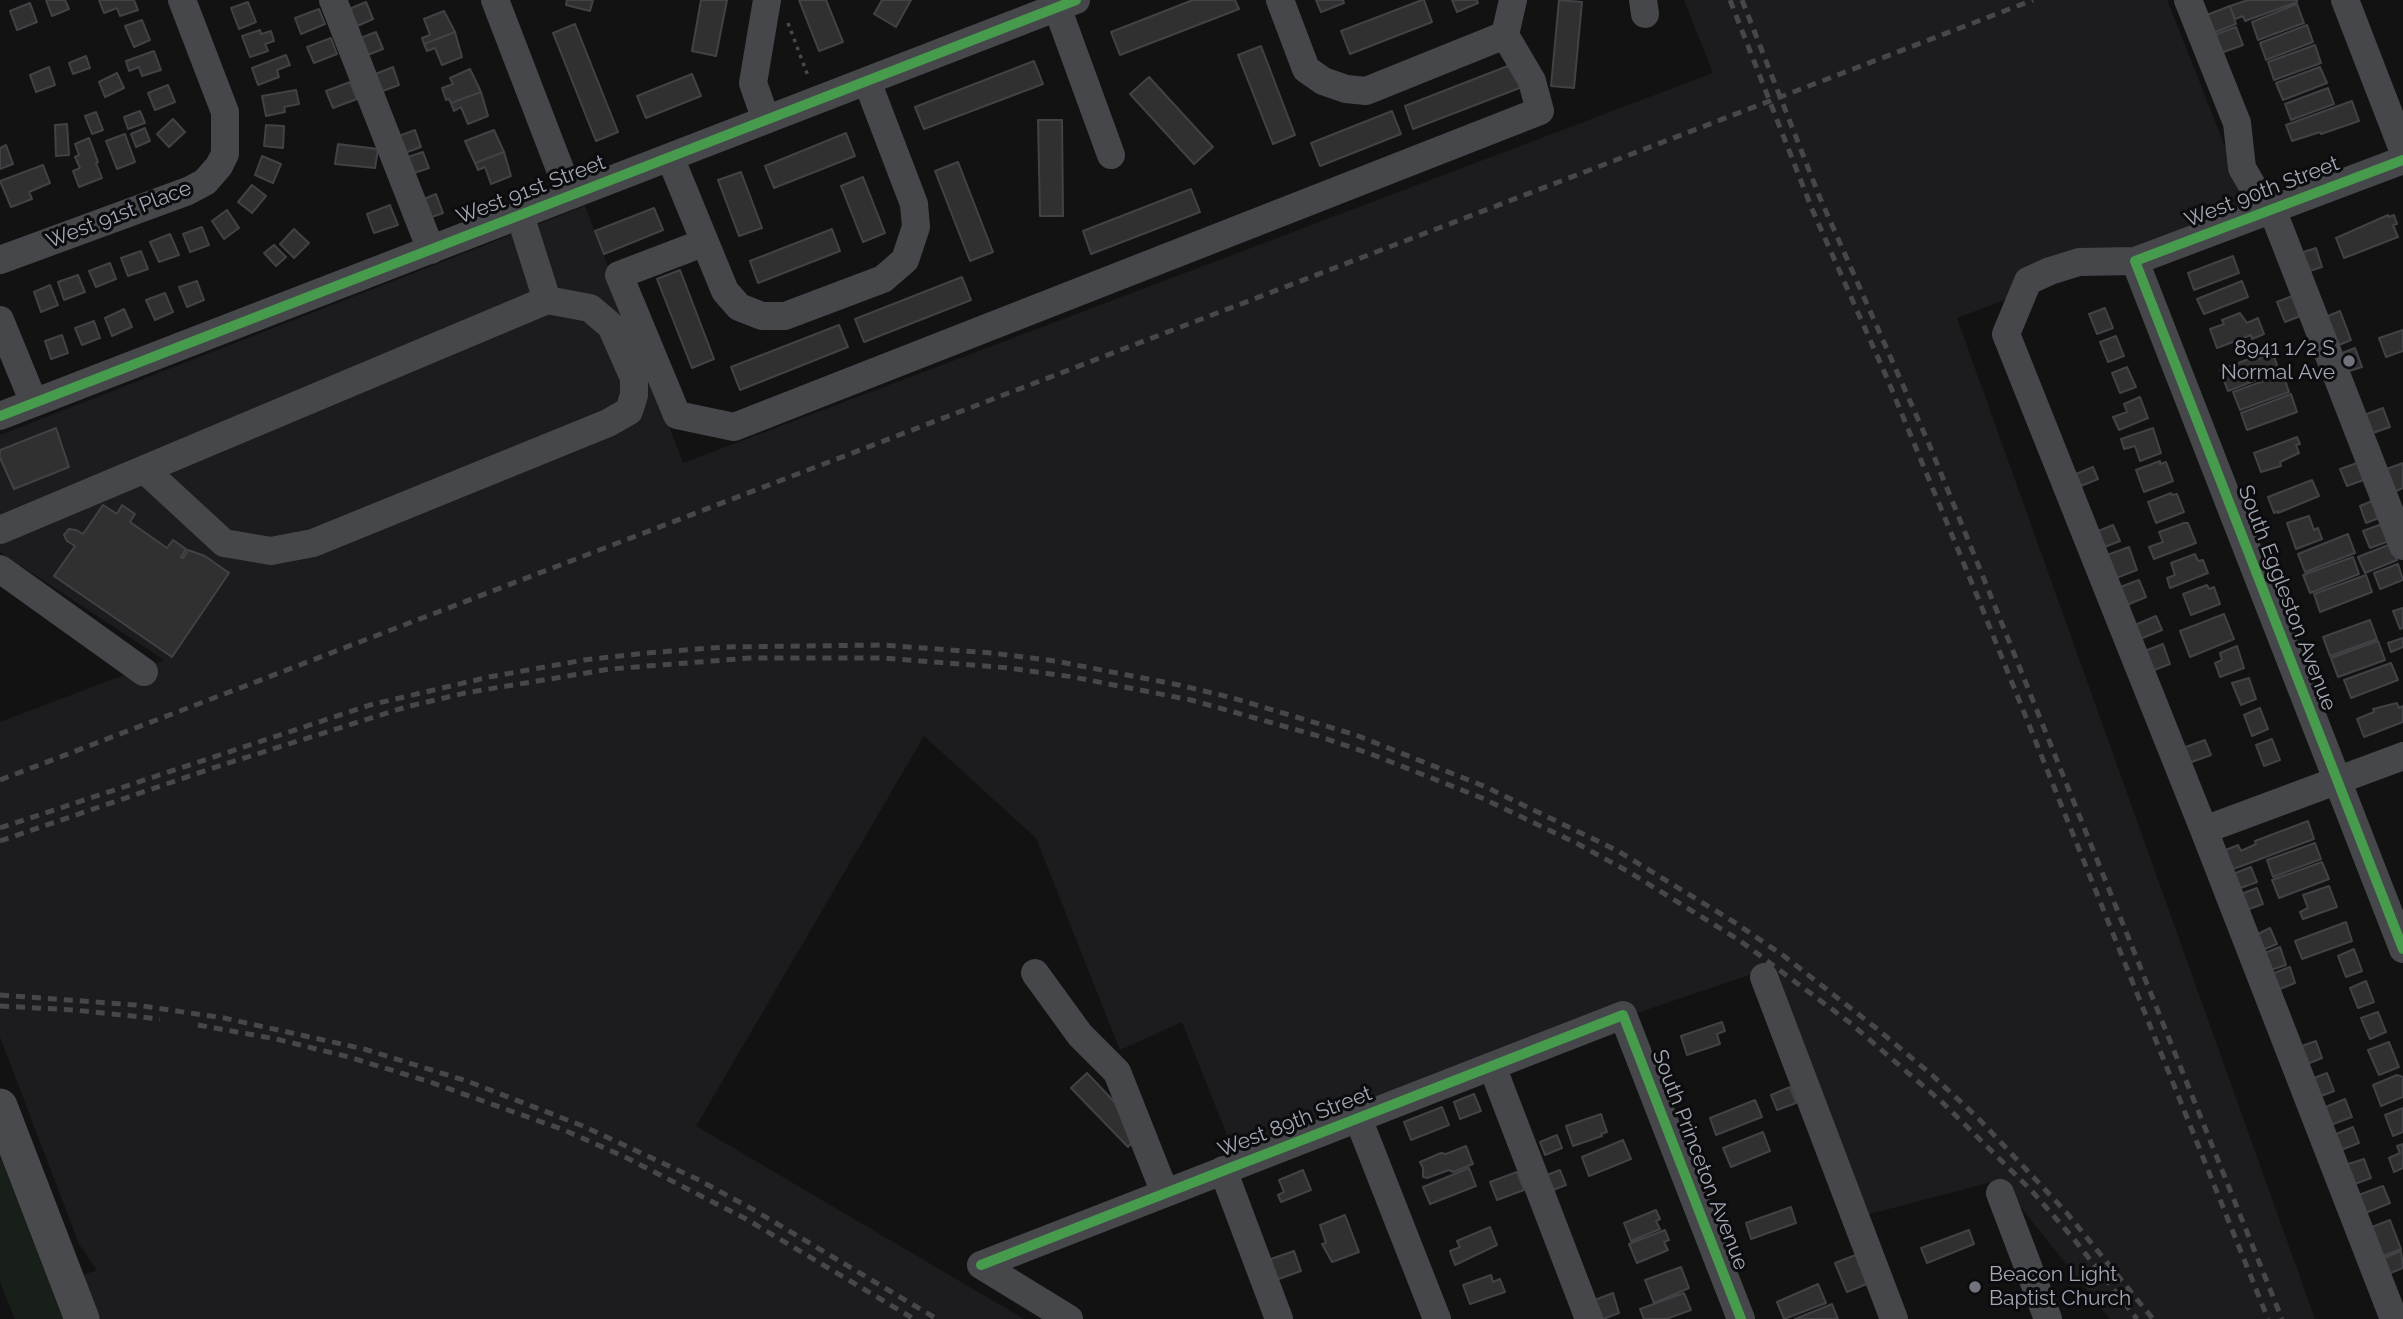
<!DOCTYPE html>
<style>
body{margin:0}
canvas{display:block;background:#121212}
</style>
<canvas width="2403" height="1319"></canvas>
<script>
const c = document.querySelector('canvas').getContext('2d');
c.lineJoin = 'round';
function paint(path, color) {
  c.fillStyle = color;
  c.fill(path, 'evenodd');
}
function shape(rows) {
  const path = new Path2D();
  for (const r of rows) {
    path.moveTo(r[0], r[1]);
    for (let i = 2; i < r.length; i += 2) path.lineTo(r[i], r[i + 1]);
  }
  return path;
}
function stroke(path, color, width, dash) {
  c.strokeStyle = color;
  c.lineWidth = width;
  c.lineCap = dash ? 'butt' : 'round';
  c.setLineDash(dash || []);
  c.stroke(path);
}
function drawText(font, color, halo, rows, align = 'center') {
  c.font = font + ' Raleway,sans-serif';
  c.lineWidth = 6;
  c.setLineDash([]);
  c.textBaseline = 'middle';
  c.strokeStyle = halo;
  c.fillStyle = color;
  for (const [text, x, y, turn = 0] of rows) {
    c.save();
    c.translate(x, y);
    c.rotate((+turn || 0) * Math.PI / 180);
    c.textAlign = isNaN(turn) ? turn : align;
    if (halo) c.strokeText(text, 0, 0);
    c.fillText(text, 0, 0);
    c.restore();
  }
}
paint(shape([
 [1684,0,2167,0,2249,207,1957,318,2315,1319,2110,1319,1999,1180,1866,1215,1758,972,1233,1150,1182,1022,1120,1050,1036,838,924,736,696,1126,1024,1319,98,1319,81,1276,97,1270,79,1244,0,1037,0,722,164,660,0,552,0,435,585,206,683,463,1713,73]
]), '#1c1c1e');
paint(shape([
 [0,1156,63,1319,15,1319,0,1282]
]), '#181f19');
const building = shape([
 [46,0,65,0,69,9,52,16,46,0],
 [99,0,134,0,138,10,120,16,117,8,104,13,99,0],
 [567,0,593,0,590,11,566,5,567,0],
 [701,0,727,0,716,56,692,51,701,0],
 [799,0,826,0,843,42,819,51,799,0],
 [882,0,911,0,896,27,874,14,882,0],
 [1193,0,1235,0,1239,9,1120,55,1111,32,1193,0],
 [1316,0,1343,0,1344,3,1321,12,1316,0],
 [1422,0,1424,0,1432,22,1350,54,1341,31,1422,0],
 [1452,0,1477,0,1478,3,1457,12,1452,0],
 [1559,0,1582,2,1574,88,1551,86,1559,0],
 [2248,0,2297,0,2297,2,2245,21,2243,16,2235,19,2230,6,2248,0],
 [248,2,256,22,239,29,231,8,248,2],
 [366,2,373,19,355,27,347,10,366,2],
 [30,3,37,22,17,30,10,11,30,3],
 [2297,4,2304,23,2258,40,2252,22,2297,4],
 [2230,6,2236,24,2211,34,2204,16,2230,6],
 [319,9,325,24,301,34,295,18,319,9],
 [444,11,455,32,424,44,422,38,430,35,424,19,444,11],
 [142,20,150,40,134,47,125,26,142,20],
 [575,24,618,132,596,141,553,33,575,24],
 [2307,25,2313,42,2266,60,2260,43,2307,25],
 [2236,27,2243,45,2218,54,2212,36,2236,27],
 [260,30,261,34,271,31,274,41,265,44,268,51,250,57,242,36,260,30],
 [376,32,383,49,365,56,358,39,376,32],
 [455,32,462,57,442,65,435,48,427,51,424,44,455,32],
 [331,38,337,54,314,63,307,47,331,38],
 [2315,45,2321,63,2274,80,2268,62,2315,45],
 [1261,46,1295,135,1273,144,1238,55,1261,46],
 [154,51,161,70,142,76,139,67,129,71,126,61,154,51],
 [286,55,290,65,277,70,279,77,258,85,252,68,286,55],
 [86,56,90,68,73,74,69,63,86,56],
 [1034,61,1043,84,924,129,915,107,1034,61],
 [1513,64,1522,87,1413,129,1405,106,1513,64],
 [49,67,55,85,36,92,30,75,49,67],
 [393,67,399,85,380,92,373,75,393,67],
 [2320,67,2327,83,2283,100,2276,83,2320,67],
 [470,69,481,92,451,103,449,99,446,100,442,88,453,84,450,78,470,69],
 [117,73,124,88,105,97,99,82,117,73],
 [692,74,701,96,646,118,637,96,692,74],
 [1149,77,1213,147,1194,164,1130,94,1149,77],
 [350,82,357,99,333,108,326,91,350,82],
 [168,85,175,102,155,110,148,93,168,85],
 [2328,88,2334,104,2291,120,2285,104,2328,88],
 [296,90,299,104,284,107,285,112,266,116,262,96,296,90],
 [481,92,488,116,468,124,461,107,454,111,451,103,481,92],
 [2352,101,2359,121,2321,134,2320,132,2292,141,2286,125,2352,101],
 [140,111,145,123,128,129,124,117,140,111],
 [1392,111,1401,134,1320,166,1311,143,1392,111],
 [96,112,103,130,92,134,85,116,96,112],
 [173,119,185,132,169,147,157,134,173,119],
 [1038,120,1062,120,1063,216,1040,216,1038,120],
 [67,124,69,155,56,156,55,125,67,124],
 [266,125,284,126,283,148,264,146,266,125],
 [145,128,150,141,136,147,131,134,145,128],
 [415,130,421,147,402,154,396,137,415,130],
 [494,130,504,152,475,163,465,141,494,130],
 [846,133,855,156,774,188,765,166,846,133],
 [125,134,135,162,117,169,106,141,125,134],
 [89,138,98,162,96,163,102,178,79,187,73,171,80,168,75,157,79,155,75,144,89,138],
 [338,144,378,149,375,168,335,164,338,144],
 [6,145,13,164,0,169,0,148,6,145],
 [423,152,429,168,411,174,405,158,423,152],
 [504,152,511,176,491,184,485,167,478,170,475,163,504,152],
 [262,156,281,164,273,183,255,175,262,156],
 [958,162,993,252,970,261,935,171,958,162],
 [43,165,50,183,29,192,32,199,11,207,0,181,43,165],
 [741,172,762,228,739,236,718,180,741,172],
 [863,177,885,233,863,242,841,186,863,177],
 [252,185,266,196,252,213,238,202,252,185],
 [1191,189,1200,212,1091,254,1083,231,1191,189],
 [436,194,443,213,426,219,419,201,436,194],
 [390,205,398,225,374,233,367,214,390,205],
 [654,208,663,230,604,254,595,231,654,208],
 [227,210,239,228,224,239,212,221,227,210],
 [2388,215,2389,217,2394,215,2397,224,2393,225,2398,237,2344,258,2336,238,2388,215],
 [202,227,209,245,190,252,183,234,202,227],
 [294,229,309,243,294,258,280,244,294,229],
 [832,229,840,251,758,283,750,261,832,229],
 [170,234,179,255,159,262,150,242,170,234],
 [274,245,286,257,276,266,264,253,274,245],
 [2316,248,2322,267,2303,273,2297,254,2316,248],
 [141,251,148,269,128,276,121,258,141,251],
 [2233,256,2239,273,2194,290,2188,273,2233,256],
 [110,263,116,279,96,287,89,271,110,263],
 [680,270,714,359,692,368,657,279,680,270],
 [78,275,85,292,64,300,58,282,78,275],
 [962,277,971,300,864,342,855,319,962,277],
 [197,281,204,300,187,307,179,287,197,281],
 [2242,281,2248,297,2204,314,2197,299,2242,281],
 [50,285,58,305,41,312,34,292,50,285],
 [165,293,173,312,155,320,146,300,165,293],
 [2295,295,2303,315,2285,322,2277,302,2295,295],
 [2105,308,2113,328,2097,334,2089,314,2105,308],
 [124,309,132,327,112,336,105,318,124,309],
 [2340,311,2351,340,2334,347,2323,318,2340,311],
 [2240,313,2247,323,2258,318,2264,334,2252,339,2251,335,2217,348,2210,329,2224,324,2222,320,2240,313],
 [94,321,100,338,82,345,75,328,94,321],
 [839,325,848,347,740,390,731,367,839,325],
 [2403,330,2403,351,2386,357,2379,338,2403,330],
 [62,335,68,353,51,359,45,341,62,335],
 [2116,336,2124,356,2108,362,2100,342,2116,336],
 [2355,348,2362,367,2343,373,2337,355,2355,348],
 [2273,353,2278,368,2261,375,2262,378,2228,391,2220,370,2254,357,2255,360,2273,353],
 [2127,367,2136,387,2120,393,2112,373,2127,367],
 [2283,374,2289,392,2240,410,2233,392,2283,374],
 [2291,394,2297,412,2247,430,2241,413,2291,394],
 [2140,397,2148,418,2119,430,2113,417,2127,412,2124,404,2140,397],
 [2383,408,2390,427,2370,434,2364,415,2383,408],
 [56,428,69,467,14,489,0,458,0,450,56,428],
 [2153,428,2161,453,2140,461,2135,446,2124,449,2121,439,2153,428],
 [2297,437,2300,444,2296,445,2299,453,2280,462,2281,466,2261,472,2254,453,2297,437],
 [2160,461,2160,464,2166,462,2173,481,2144,492,2136,470,2160,461],
 [2360,462,2366,479,2347,486,2340,469,2360,462],
 [2403,463,2403,488,2392,493,2384,470,2403,463],
 [2093,467,2098,479,2081,486,2076,474,2093,467],
 [2312,480,2319,496,2278,513,2278,511,2274,513,2268,497,2312,480],
 [2171,493,2172,495,2177,494,2184,512,2156,523,2148,502,2171,493],
 [2372,501,2379,518,2366,523,2360,506,2372,501],
 [103,505,117,514,122,505,135,514,130,522,167,548,173,540,186,549,181,557,183,558,188,550,205,556,229,573,172,657,54,576,75,546,67,541,64,535,69,529,76,530,83,534,103,505],
 [2309,516,2314,530,2318,528,2322,539,2296,549,2287,523,2309,516],
 [2184,523,2188,523,2196,543,2154,559,2149,547,2163,542,2159,532,2184,523],
 [2382,524,2389,541,2370,548,2363,531,2382,524],
 [2113,525,2120,541,2102,548,2096,532,2113,525],
 [2348,534,2355,553,2305,572,2298,554,2348,534],
 [2391,544,2397,560,2365,573,2358,557,2391,544],
 [2129,547,2137,570,2116,578,2107,555,2129,547],
 [2195,554,2198,561,2203,560,2208,573,2170,588,2167,578,2175,575,2171,563,2195,554],
 [2353,557,2359,574,2310,593,2303,575,2353,557],
 [2398,564,2403,580,2380,589,2374,573,2398,564],
 [2366,575,2372,592,2320,612,2314,594,2366,575],
 [2139,580,2146,597,2127,605,2120,587,2139,580],
 [2207,585,2209,589,2214,587,2220,604,2191,615,2183,594,2207,585],
 [2403,608,2403,628,2400,629,2393,611,2403,608],
 [2224,614,2234,639,2190,657,2180,631,2224,614],
 [2156,616,2162,630,2140,639,2135,625,2156,616],
 [2370,620,2377,639,2330,656,2323,637,2370,620],
 [2403,638,2403,647,2391,652,2388,643,2403,638],
 [2378,641,2385,660,2338,677,2331,658,2378,641],
 [2163,644,2170,664,2149,672,2142,652,2163,644],
 [2237,646,2244,668,2220,677,2215,663,2222,660,2220,653,2237,646],
 [2391,663,2398,680,2351,698,2344,680,2391,663],
 [2249,678,2256,699,2241,705,2232,683,2249,678],
 [2397,703,2399,708,2403,706,2403,722,2364,737,2357,719,2374,712,2373,709,2397,703],
 [2260,708,2268,729,2252,736,2244,715,2260,708],
 [2272,739,2280,760,2264,766,2256,745,2272,739],
 [2205,740,2211,755,2189,763,2183,748,2205,740],
 [2308,821,2314,839,2228,871,2221,852,2238,845,2241,851,2256,844,2255,841,2308,821],
 [2315,843,2321,859,2273,877,2267,860,2315,843],
 [2322,862,2329,879,2279,898,2272,880,2322,862],
 [2251,867,2257,882,2238,889,2233,874,2251,867],
 [2329,886,2337,907,2303,919,2300,912,2308,908,2303,895,2329,886],
 [2257,888,2263,904,2244,911,2238,895,2257,888],
 [2346,922,2352,941,2302,959,2295,941,2346,922],
 [2270,928,2277,944,2260,951,2258,934,2270,928],
 [2280,947,2286,965,2268,971,2262,954,2280,947],
 [2354,949,2362,971,2346,977,2338,956,2354,949],
 [2290,967,2295,983,2275,991,2269,975,2290,967],
 [2366,981,2374,1002,2358,1008,2350,988,2366,981],
 [2378,1012,2386,1032,2370,1039,2361,1018,2378,1012],
 [1722,1022,1725,1031,1717,1034,1720,1044,1687,1055,1681,1036,1722,1022],
 [2316,1041,2322,1058,2302,1066,2296,1048,2316,1041],
 [2389,1042,2399,1067,2379,1075,2368,1050,2389,1042],
 [1087,1073,1123,1111,1135,1139,1128,1147,1071,1088,1087,1073],
 [2327,1073,2334,1091,2316,1098,2309,1080,2327,1073],
 [2397,1075,2403,1077,2403,1097,2381,1106,2373,1085,2397,1075],
 [1790,1087,1796,1103,1777,1110,1771,1095,1790,1087],
 [1474,1094,1481,1111,1460,1119,1454,1102,1474,1094],
 [2345,1099,2352,1117,2328,1126,2321,1109,2345,1099],
 [1755,1100,1762,1117,1716,1135,1710,1118,1755,1100],
 [1442,1107,1449,1125,1411,1140,1404,1122,1442,1107],
 [2403,1108,2403,1132,2393,1136,2385,1115,2403,1108],
 [1601,1114,1607,1132,1601,1134,1602,1136,1573,1146,1566,1126,1601,1114],
 [2353,1127,2359,1143,2341,1150,2334,1135,2353,1127],
 [1763,1132,1770,1151,1731,1167,1723,1148,1763,1132],
 [1557,1135,1562,1148,1545,1155,1540,1142,1557,1135],
 [1623,1140,1631,1159,1589,1176,1582,1157,1623,1140],
 [2403,1144,2403,1168,2394,1172,2389,1158,2400,1153,2397,1146,2403,1144],
 [1466,1146,1473,1164,1453,1172,1449,1170,1427,1178,1423,1177,1423,1168,1420,1162,1441,1153,1446,1154,1466,1146],
 [2364,1159,2371,1178,2352,1185,2345,1165,2364,1159],
 [1469,1168,1476,1186,1430,1204,1423,1187,1469,1168],
 [1303,1170,1311,1190,1281,1202,1278,1195,1284,1192,1279,1180,1303,1170],
 [1560,1170,1566,1185,1545,1193,1539,1178,1560,1170],
 [1517,1172,1524,1190,1497,1200,1490,1182,1517,1172],
 [2383,1186,2390,1203,2363,1214,2356,1196,2383,1186],
 [1791,1207,1796,1223,1751,1239,1746,1223,1791,1207],
 [1656,1210,1660,1219,1656,1221,1660,1229,1631,1241,1624,1223,1656,1210],
 [1345,1215,1359,1252,1332,1262,1322,1244,1326,1243,1320,1225,1345,1215],
 [2390,1220,2401,1249,2383,1256,2372,1227,2390,1220],
 [1490,1227,1497,1245,1455,1265,1450,1251,1460,1247,1457,1241,1490,1227],
 [1665,1230,1669,1240,1664,1242,1668,1250,1637,1263,1629,1244,1665,1230],
 [1969,1230,1974,1244,1927,1263,1921,1248,1969,1230],
 [1294,1251,1301,1271,1276,1280,1268,1260,1294,1251],
 [2401,1251,2403,1268,2388,1274,2382,1259,2401,1251],
 [1861,1253,1869,1283,1847,1292,1835,1263,1861,1253],
 [1681,1267,1689,1288,1654,1303,1645,1280,1681,1267],
 [1491,1275,1493,1282,1500,1279,1505,1292,1470,1304,1463,1285,1491,1275],
 [1818,1284,1826,1303,1784,1319,1777,1302,1818,1284],
 [1613,1293,1619,1313,1603,1319,1592,1319,1587,1303,1613,1293],
 [1684,1293,1691,1310,1666,1319,1644,1319,1640,1309,1684,1293],
 [1832,1304,1838,1319,1795,1319,1832,1304]
]);
paint(building, '#303031');
stroke(building, '#404246', 2);
stroke(shape([
 [788,23,808,76]
]), '#48494d', 3.5, [3.5, 5]);
stroke(shape([
 [333,0,431,250],
 [495,0,570,195],
 [1280,0,1306,69,1323,81,1346,89,1366,91,1505,35,1513,0],
 [1643,0,1645,14],
 [2188,0,2237,123,2242,168,2256,192,2272,209,2403,546],
 [2345,0,2403,150],
 [1057,7,1111,155],
 [766,120,753,83,767,0],
 [670,157,725,291,739,307,762,316,785,316,883,279,905,260,916,227,914,204,867,81],
 [703,243,619,275,677,415,734,427,1540,111,1532,81,1505,35],
 [0,260,188,191,205,182,219,166,225,154,225,112,182,0],
 [2135,261,2403,949],
 [0,320,34,403],
 [0,416,1076,0],
 [146,471,224,543,271,551,313,543,608,423,629,411,634,395,634,378,611,326,590,308,547,300],
 [0,530,547,300,520,215],
 [0,569,144,672],
 [2204,830,2403,756],
 [1035,973,1080,1035,1117,1072,1165,1193],
 [1764,977,1894,1319],
 [1492,1066,1589,1319],
 [1358,1118,1437,1319],
 [1223,1170,1279,1319],
 [2000,1193,2048,1319],
 [981,1265,1623,1015,1741,1319],
 [981,1265,1069,1319],
 [2394,1319,2204,830,2006,334,2028,281,2050,271,2079,262,2135,261,2403,160]
]), '#46474b', 28);
stroke(shape([
 [0,1106,82,1319]
]), '#484a4d', 35);
stroke(shape([
 [1730,0,1812,209,1887,378,1978,598,2268,1319],
 [1742,0,1820,198,1929,444,1988,589,2282,1319],
 [0,780,2033,0],
 [0,828,370,705,489,677,584,660,646,653,725,647,882,645,992,653,1055,661,1179,685,1233,698,1356,735,1486,787,1618,851,1734,922,1784,956,1876,1028,1932,1075,1978,1118,2066,1212,2153,1319],
 [0,841,222,765,406,707,465,693,610,669,750,658,883,658,1009,668,1073,677,1191,700,1315,735,1371,754,1482,798,1578,844,1629,872,1739,940,1849,1022,1943,1103,2031,1190,2073,1238,2137,1319],
 [0,995,136,1005,224,1018,364,1049,467,1081,583,1126,697,1179,754,1210,937,1319],
 [0,1006,74,1010,160,1019],
 [198,1025,276,1039,349,1057,430,1082,564,1130,627,1158,746,1219,914,1319]
]), '#46474a', 5, [9, 7]);
stroke(shape([
 [2403,160,2135,261,2403,949],
 [0,416,1076,0],
 [981,1265,1623,1015,1741,1319]
]), '#469c4c', 10);
for (const [x, y, r, color] of [
 [2349,361,7,"#70737b"],
 [1975,1287,7,"#70737b"]
]) {
  const dot = new Path2D();
  dot.arc(x, y, r, 0, 2 * Math.PI);
  c.fillStyle = color;
  c.fill(dot);
  stroke(dot, '#0c0c0e', 2.5);
}
drawText('21px', '#a2a7b4', '#0c0c0e', [
 ["West 91st Street",531,190,-21],
 ["West 90th Street",2262,192,-21],
 ["West 91st Place",119,215,-21],
 ["South Eggleston Avenue",2287,598,69],
 ["West 89th Street",1295,1122,-21],
 ["South Princeton Avenue",1700,1160,69]
]);
drawText('21px', '#a2a7b4', '#0c0c0e', [
 ["8941 1/2 S",2335,349],
 ["Normal Ave",2335,373],
 ["Beacon Light",1989,1275,"left"],
 ["Baptist Church",1989,1299,"left"]
], 'right');
</script>
